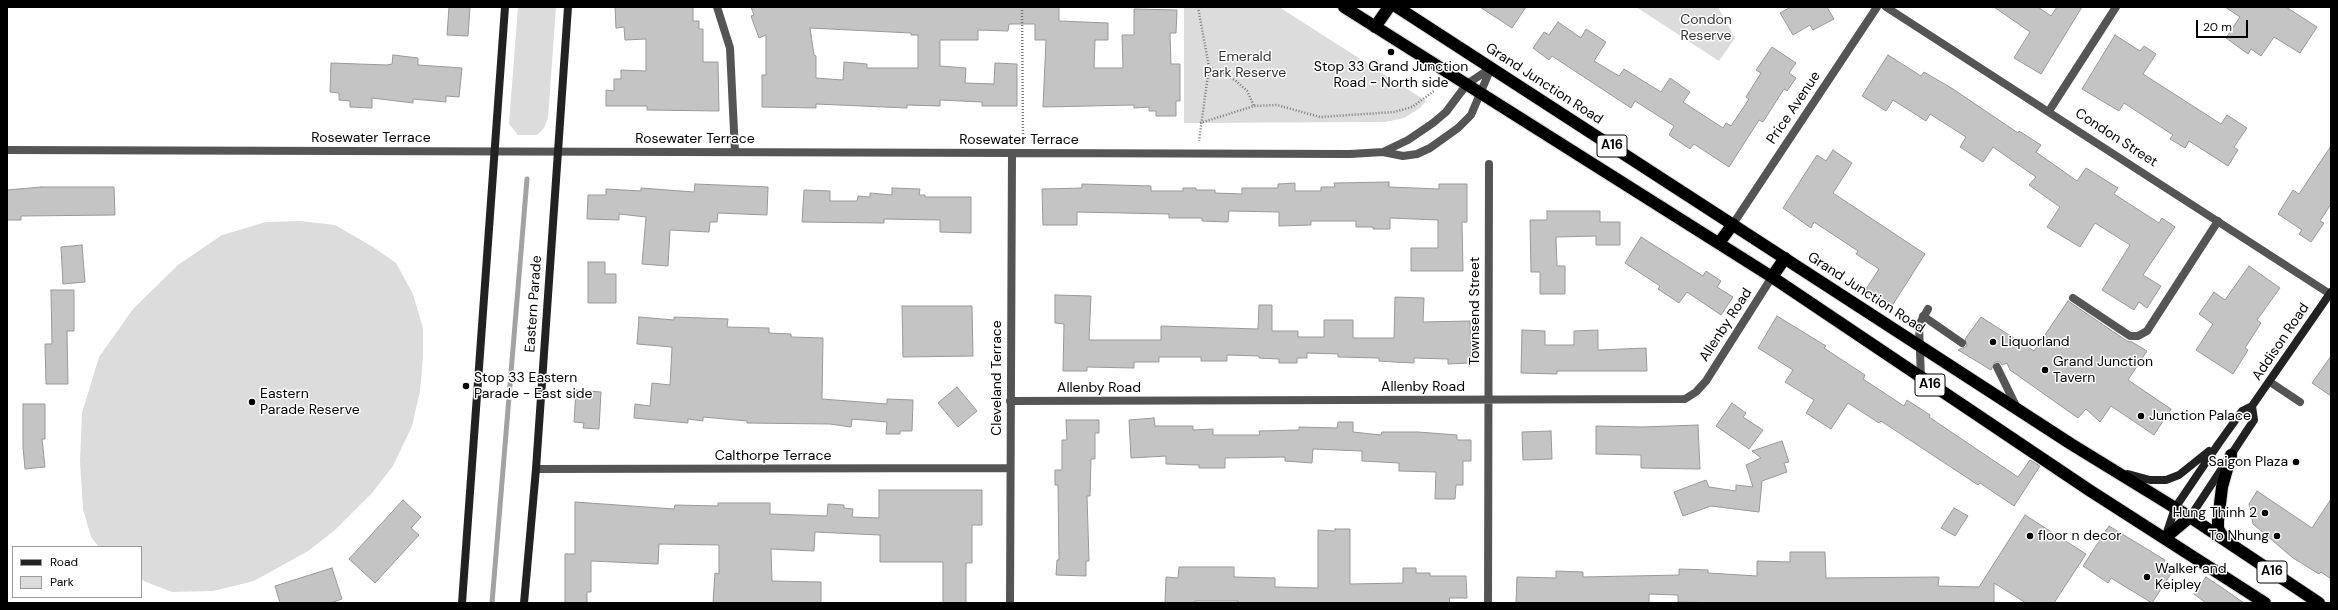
<!DOCTYPE html>
<style>
body{margin:0}
#map{position:relative;width:2338px;height:610px;overflow:hidden;background:#fff;font-family:"DM Sans",sans-serif}
canvas{display:block}
.frame{position:absolute;inset:0;border:8px solid #000;pointer-events:none}
.legend{position:absolute;left:12px;top:546px;width:130px;height:52px;box-sizing:border-box;background:#fff;border:1px solid #999;margin:0;padding:5px 7px;list-style:none;font-size:12px;color:#000}
.legend li{display:flex;align-items:center;gap:8px;height:20px}
.legend b{width:20px;border:1px solid #999}
.scale{position:absolute;left:2196px;top:20px;width:52px;height:18px;box-sizing:border-box;border:2px solid #000;border-top:0;padding-left:5px;font-size:12px;line-height:14px;white-space:nowrap;color:#000;-webkit-text-stroke:3px #fff;paint-order:stroke}
</style>
<div id="map">
<canvas width="2338" height="610"></canvas>
<div class="frame"></div>
<ul class="legend">
<li><b style="height:5px;background:#222"></b>Road</li>
<li><b style="height:11px;background:#dcdcdc"></b>Park</li>
</ul>
<div class="scale">20 m</div>
</div>
<script>
const c = document.querySelector('canvas').getContext('2d');
c.lineJoin = 'round';
function paint(path, color) {
  c.fillStyle = color;
  c.fill(path, 'evenodd');
}
function shape(rows) {
  const path = new Path2D();
  for (const r of rows) {
    path.moveTo(r[0], r[1]);
    for (let i = 2; i < r.length; i += 2) path.lineTo(r[i], r[i + 1]);
  }
  return path;
}
function stroke(path, color, width, dash) {
  c.strokeStyle = color;
  c.lineWidth = width;
  c.lineCap = dash ? 'butt' : 'round';
  c.setLineDash(dash || []);
  c.stroke(path);
}
function drawText(font, color, halo, rows, align = 'center') {
  c.font = font + ' "DM Sans",sans-serif';
  c.lineWidth = 3;
  c.setLineDash([]);
  c.textBaseline = 'middle';
  c.strokeStyle = halo;
  c.fillStyle = color;
  for (const [text, x, y, turn = 0] of rows) {
    c.save();
    c.translate(x, y);
    c.rotate((+turn || 0) * Math.PI / 180);
    c.textAlign = isNaN(turn) ? turn : align;
    if (halo) c.strokeText(text, 0, 0);
    c.fillText(text, 0, 0);
    c.restore();
  }
}
paint(shape([
 [518,7,556,7,548,118,544,128,537,135,518,135,509,124],
 [1184,7,1279,7,1426,101,1420,108,1404,118,1385,122,1184,123],
 [1636,7,1718,7,1735,38,1719,61],
 [300,221,335,225,373,247,396,263,413,294,423,328,423,357,420,391,412,426,393,466,372,493,335,530,308,551,254,581,213,591,172,592,146,582,141,579,141,547,99,547,91,537,83,509,80,461,82,413,99,357,133,309,178,265,222,235,266,222]
]), '#dcdcdc');
stroke(shape([
 [492,603,527,179]
]), '#a3a3a3', 5);
const building = shape([
 [449,7,470,7,468,36,447,35,449,7],
 [615,7,693,7,693,21,699,21,699,29,703,29,703,62,718,62,719,111,647,110,647,106,606,106,606,90,614,91,614,79,621,79,621,70,646,71,646,39,625,40,624,27,616,28,615,7],
 [751,7,1059,7,1059,21,1108,23,1108,40,1095,40,1094,68,1123,68,1122,35,1134,35,1134,9,1177,10,1176,33,1170,33,1171,64,1180,64,1180,101,1176,101,1176,116,1156,116,1156,111,1149,111,1149,107,1134,108,1134,105,1043,107,1046,40,1035,40,1035,24,1009,24,1008,31,978,30,978,40,940,40,940,66,966,68,965,83,994,84,995,63,1017,64,1017,106,982,106,982,102,940,100,940,106,907,105,907,108,816,104,816,108,762,107,762,75,766,75,766,35,759,38,751,16,754,15,751,7],
 [810,28,911,33,911,35,918,35,918,68,867,68,867,64,844,62,843,80,816,78,816,56,814,55,810,28],
 [1480,7,1526,7,1512,28,1480,7],
 [1791,7,1827,7,1834,19,1813,30,1810,25,1793,35,1780,13,1791,7],
 [1994,7,2038,7,2051,16,2057,7,2082,7,2041,74,2014,58,2030,32,1994,7],
 [2225,7,2286,7,2317,27,2300,53,2274,37,2261,56,2251,49,2248,54,2226,38,2240,17,2225,7],
 [1558,22,1581,38,1586,29,1606,42,1594,61,1619,76,1624,69,1661,92,1670,78,1690,92,1683,102,1723,128,1726,123,1731,126,1749,99,1746,97,1761,73,1756,70,1772,47,1796,63,1789,73,1796,78,1787,91,1784,89,1763,122,1759,120,1729,167,1694,144,1690,149,1669,135,1674,126,1635,101,1631,108,1552,56,1549,60,1533,48,1544,32,1549,35,1558,22],
 [2115,35,2140,51,2144,46,2156,54,2143,74,2221,124,2227,115,2247,128,2234,147,2238,150,2228,166,2189,141,2185,148,2170,139,2173,135,2124,103,2119,111,2082,89,2115,35],
 [393,55,418,58,418,65,462,68,459,97,446,96,446,102,413,99,413,103,372,98,372,108,350,107,350,101,339,100,339,93,330,92,331,63,387,65,392,64,393,55],
 [1888,55,1921,76,1924,72,1953,89,2018,133,2019,131,2041,145,2036,152,2077,181,2086,168,2118,188,2114,194,2159,223,2162,218,2175,227,2143,275,2161,286,2147,308,2139,302,2134,310,2102,290,2130,245,2095,223,2080,247,2047,227,2060,207,2029,185,2036,177,1993,147,1983,162,1960,147,1966,137,1930,114,1926,121,1893,100,1886,111,1862,96,1888,55],
 [2331,146,2331,204,2320,221,2324,223,2311,242,2299,234,2302,230,2278,214,2293,190,2299,194,2331,146],
 [1833,150,1852,163,1833,193,1925,254,1892,306,1866,289,1879,269,1856,254,1858,251,1814,222,1811,228,1783,208,1817,155,1826,161,1833,150],
 [1389,182,1389,187,1439,189,1439,184,1467,184,1467,222,1462,222,1463,271,1411,271,1411,248,1438,248,1438,220,1390,218,1390,229,1373,229,1373,227,1356,227,1356,221,1311,221,1311,225,1279,226,1279,212,1229,211,1228,222,1202,221,1202,218,1169,218,1169,214,1077,212,1077,225,1043,225,1042,189,1082,188,1082,184,1151,186,1151,191,1183,191,1183,188,1196,188,1196,190,1215,190,1215,193,1242,194,1242,188,1278,188,1278,184,1295,183,1295,191,1321,191,1321,187,1335,187,1334,183,1389,182],
 [695,184,768,187,767,215,718,213,717,222,710,222,709,232,670,230,668,266,642,264,646,217,619,214,619,220,587,219,588,195,606,195,606,189,641,191,641,188,694,192,695,184],
 [41,187,114,187,115,215,21,216,21,220,7,220,7,190,41,187],
 [892,188,920,189,919,195,925,195,925,197,971,197,971,233,940,232,940,220,884,219,884,223,802,222,804,190,830,191,830,201,857,201,858,196,870,197,870,193,892,195,892,188],
 [1547,211,1600,211,1600,222,1620,222,1620,245,1596,245,1596,236,1556,237,1557,266,1565,266,1565,294,1540,294,1540,272,1531,272,1530,220,1547,220,1547,211],
 [1641,237,1703,276,1706,271,1721,281,1717,287,1733,297,1721,315,1687,292,1679,303,1658,289,1660,286,1625,263,1641,237],
 [82,245,85,282,63,284,61,247,82,245],
 [588,262,605,262,605,274,616,274,616,303,588,303,588,262],
 [2249,266,2280,288,2257,320,2261,323,2245,348,2248,350,2233,374,2196,350,2213,324,2199,314,2214,292,2225,300,2249,266],
 [51,290,74,290,74,331,67,331,68,384,46,384,45,344,52,344,51,290],
 [1055,295,1091,296,1089,340,1161,340,1161,326,1258,329,1259,305,1272,305,1272,331,1298,331,1298,337,1324,337,1324,320,1353,320,1353,338,1394,338,1395,297,1424,298,1423,322,1470,321,1471,363,1448,364,1448,359,1414,358,1414,363,1394,362,1379,361,1379,358,1338,357,1338,354,1307,353,1307,358,1297,358,1297,363,1279,363,1279,359,1259,358,1259,356,1227,355,1227,361,1201,361,1201,357,1159,357,1159,362,1134,362,1134,368,1087,367,1087,371,1063,371,1064,324,1055,323,1055,295],
 [2068,301,2127,341,2132,342,2147,351,2128,380,2171,409,2154,435,2111,406,2100,422,2086,409,2078,418,2010,370,2007,363,2002,365,2000,362,1995,362,1991,370,1958,350,1967,346,1965,339,1981,317,2034,351,2068,301],
 [902,306,972,306,973,356,903,357,902,306],
 [1777,316,1826,346,1824,348,1865,375,1863,379,1904,406,1907,400,1930,415,1929,417,2018,477,2030,460,2040,466,2014,506,1980,483,1978,485,1881,421,1879,423,1848,403,1831,429,1806,413,1814,400,1785,382,1793,370,1758,348,1777,316],
 [639,317,674,320,674,317,728,319,727,327,769,328,769,333,791,334,791,337,823,338,822,399,887,404,887,399,913,400,912,431,900,431,900,434,886,434,887,422,852,419,851,427,830,424,747,423,747,421,703,417,703,421,688,419,688,423,634,418,635,404,650,406,652,383,670,385,672,347,637,344,639,317],
 [1522,330,1545,331,1545,345,1574,345,1574,331,1598,330,1598,350,1646,348,1647,371,1557,371,1557,374,1521,373,1522,330],
 [2331,356,2331,396,2312,383,2331,356],
 [957,387,977,411,958,427,938,403,957,387],
 [576,390,601,392,599,429,583,428,584,423,574,422,576,390],
 [1732,403,1746,413,1743,417,1763,430,1749,449,1716,426,1732,403],
 [23,404,45,404,45,439,42,439,45,467,25,469,23,447,23,404],
 [1154,418,1155,426,1193,426,1193,430,1213,429,1213,435,1260,435,1259,431,1299,430,1299,427,1337,428,1338,422,1353,422,1353,432,1381,435,1382,432,1418,432,1457,435,1457,440,1471,440,1471,461,1463,461,1463,485,1456,485,1455,499,1435,499,1436,472,1399,471,1399,463,1362,461,1362,451,1313,449,1312,463,1285,461,1285,457,1225,458,1225,468,1199,468,1199,465,1166,464,1166,456,1131,458,1129,420,1154,418],
 [1066,420,1099,420,1099,433,1095,433,1095,459,1091,459,1090,496,1087,496,1089,561,1086,561,1086,576,1056,575,1057,560,1059,560,1058,485,1055,485,1055,470,1062,470,1062,440,1067,440,1066,420],
 [1698,425,1700,469,1641,468,1641,455,1596,454,1596,426,1642,427,1698,425],
 [1551,431,1552,459,1523,460,1522,432,1551,431],
 [1782,441,1789,462,1784,463,1787,472,1762,481,1759,512,1711,506,1683,516,1674,492,1706,480,1709,487,1736,491,1736,485,1753,487,1746,465,1761,458,1752,451,1782,441],
 [879,490,982,490,982,525,972,525,972,563,966,563,966,603,943,603,943,562,880,562,880,535,815,532,814,551,771,549,772,581,821,582,821,603,713,603,715,573,719,574,719,545,659,544,658,564,591,561,591,592,587,592,587,603,565,603,565,554,575,554,575,502,674,509,675,505,718,506,718,503,770,503,770,514,827,516,828,504,844,505,844,508,853,509,852,517,879,518,879,490],
 [2257,491,2312,528,2331,499,2331,579,2321,572,2319,574,2293,558,2253,524,2249,504,2257,491],
 [403,500,421,517,411,528,419,535,375,583,349,559,403,500],
 [1954,508,1968,516,1955,536,1941,528,1954,508],
 [2025,515,2086,554,2054,603,2026,603,1994,583,1994,603,1729,603,1678,602,1678,595,1649,594,1649,603,1516,603,1517,577,1556,578,1556,571,1583,572,1583,577,1679,575,1679,569,1708,570,1708,573,1757,576,1757,561,1790,562,1790,552,1825,552,1826,578,1939,577,1938,586,1979,587,2025,515],
 [2109,526,2165,560,2162,565,2172,572,2152,603,2111,578,2108,583,2083,566,2109,526],
 [1335,529,1350,529,1350,584,1403,583,1403,568,1416,568,1416,573,1430,573,1430,576,1466,576,1467,598,1449,598,1450,603,1238,603,1238,601,1195,601,1195,603,1165,603,1166,577,1178,578,1179,567,1234,567,1234,577,1275,578,1275,587,1318,588,1318,530,1335,531,1335,529],
 [332,568,342,599,331,603,280,603,275,586,332,568],
 [2206,577,2221,587,2244,603,2206,603,2194,594,2206,577]
]);
paint(building, '#c4c4c4');
stroke(building, '#999', 1);
const highway = shape([
 [1344,7,1772,277,2089,490,2265,603],
 [1397,7,2071,444,2190,517,2319,603],
 [1375,27,1389,7],
 [1719,243,1733,224],
 [1772,277,1785,258],
 [2165,538,2190,517],
 [2225,540,2218,529,2218,521,2222,487,2231,455]
]);
stroke(highway, '#dbdbdb', 14);
stroke(shape([
 [1022,7,1023,140],
 [1198,7,1209,67,1199,141],
 [1209,67,1223,73,1236,81,1247,91,1254,106],
 [1200,123,1254,106,1277,105,1320,117,1394,112,1412,107,1434,91]
]), '#777', 2.5, [1, 2]);
stroke(shape([
 [2073,298,2130,336,2138,336,2147,331,2218,221],
 [1923,316,1962,343],
 [1997,367,2017,408],
 [1921,378,1919,325,1928,309],
 [2270,382,2300,402]
]), '#555', 8);
stroke(shape([
 [717,7,730,48,735,152],
 [1886,7,2330,294],
 [2049,111,2116,7],
 [7,150,1350,154,1383,152,1403,156,1417,154,1430,148,1458,128,1471,115,1491,68],
 [1383,152,1408,140,1433,123,1446,112,1467,84,1491,68],
 [1733,224,1877,7],
 [1010,401,1685,399,1696,392,1706,381,1772,277],
 [536,469,1010,468],
 [1010,603,1012,153],
 [1488,603,1489,164]
]), '#555', 8);
stroke(shape([
 [2128,474,2150,480,2166,480,2179,475,2209,451],
 [2190,517,2254,420,2252,406],
 [2165,538,2175,508,2219,443,2242,411,2252,406,2331,292],
 [462,603,505,7],
 [524,603,536,469,568,7]
]), '#222', 8);
stroke(highway, '#000', 12);
for (const [x, y, r, color] of [
 [1391,52,4,"#000"],
 [1993,342,4,"#000"],
 [2045,370,4,"#000"],
 [466,386,4,"#000"],
 [252,402,4,"#000"],
 [2141,416,4,"#000"],
 [2296,462,4,"#000"],
 [2265,513,4,"#000"],
 [2030,536,4,"#000"],
 [2277,536,4,"#000"],
 [2147,577,4,"#000"]
]) {
  const dot = new Path2D();
  dot.arc(x, y, r, 0, 2 * Math.PI);
  c.fillStyle = color;
  c.fill(dot);
  stroke(dot, '#fff', 1.5);
}
for (const [x, y, w] of [
 [1612,146,30],
 [1930,385,30],
 [2272,572,30]
]) {
  const box = new Path2D();
  box.roundRect(x - w / 2, y - 11, w, 22, 3);
  c.fillStyle = '#fff';
  c.fill(box);
  stroke(box, '#000', 1);
}
drawText('bold 13px', '#000', null, [
 ["A16",1612,146],
 ["A16",1930,385],
 ["A16",2272,572]
]);
drawText('14px', '#333', '#fff', [
 ["Condon",1706,20],
 ["Reserve",1706,36],
 ["Emerald",1245,57],
 ["Park Reserve",1245,73]
]);
drawText('14px', '#000', '#fff', [
 ["Stop 33 Grand Junction",1391,67,"center"],
 ["Road - North side",1391,83,"center"],
 ["Liquorland",2001,342],
 ["Grand Junction",2053,362],
 ["Tavern",2053,378],
 ["Stop 33 Eastern",474,378],
 ["Parade - East side",474,394],
 ["Eastern",260,394],
 ["Parade Reserve",260,410],
 ["Junction Palace",2149,416],
 ["Saigon Plaza",2288,462,"right"],
 ["Hung Thinh 2",2257,513,"right"],
 ["floor n decor",2038,536],
 ["To Nhung",2269,536,"right"],
 ["Walker and",2155,569],
 ["Keipley",2155,585]
], 'left');
drawText('14px', '#000', '#fff', [
 ["Grand Junction Road",1544,84,33],
 ["Price Avenue",1794,108,-56],
 ["Rosewater Terrace",371,138],
 ["Condon Street",2116,138,33],
 ["Rosewater Terrace",695,139],
 ["Rosewater Terrace",1019,140],
 ["Grand Junction Road",1866,293,33],
 ["Eastern Parade",534,304,-86],
 ["Townsend Street",1475,311,-90],
 ["Allenby Road",1726,325,-57],
 ["Addison Road",2281,342,-56],
 ["Cleveland Terrace",997,378,-90],
 ["Allenby Road",1423,387],
 ["Allenby Road",1099,388],
 ["Calthorpe Terrace",773,456]
]);
</script>
